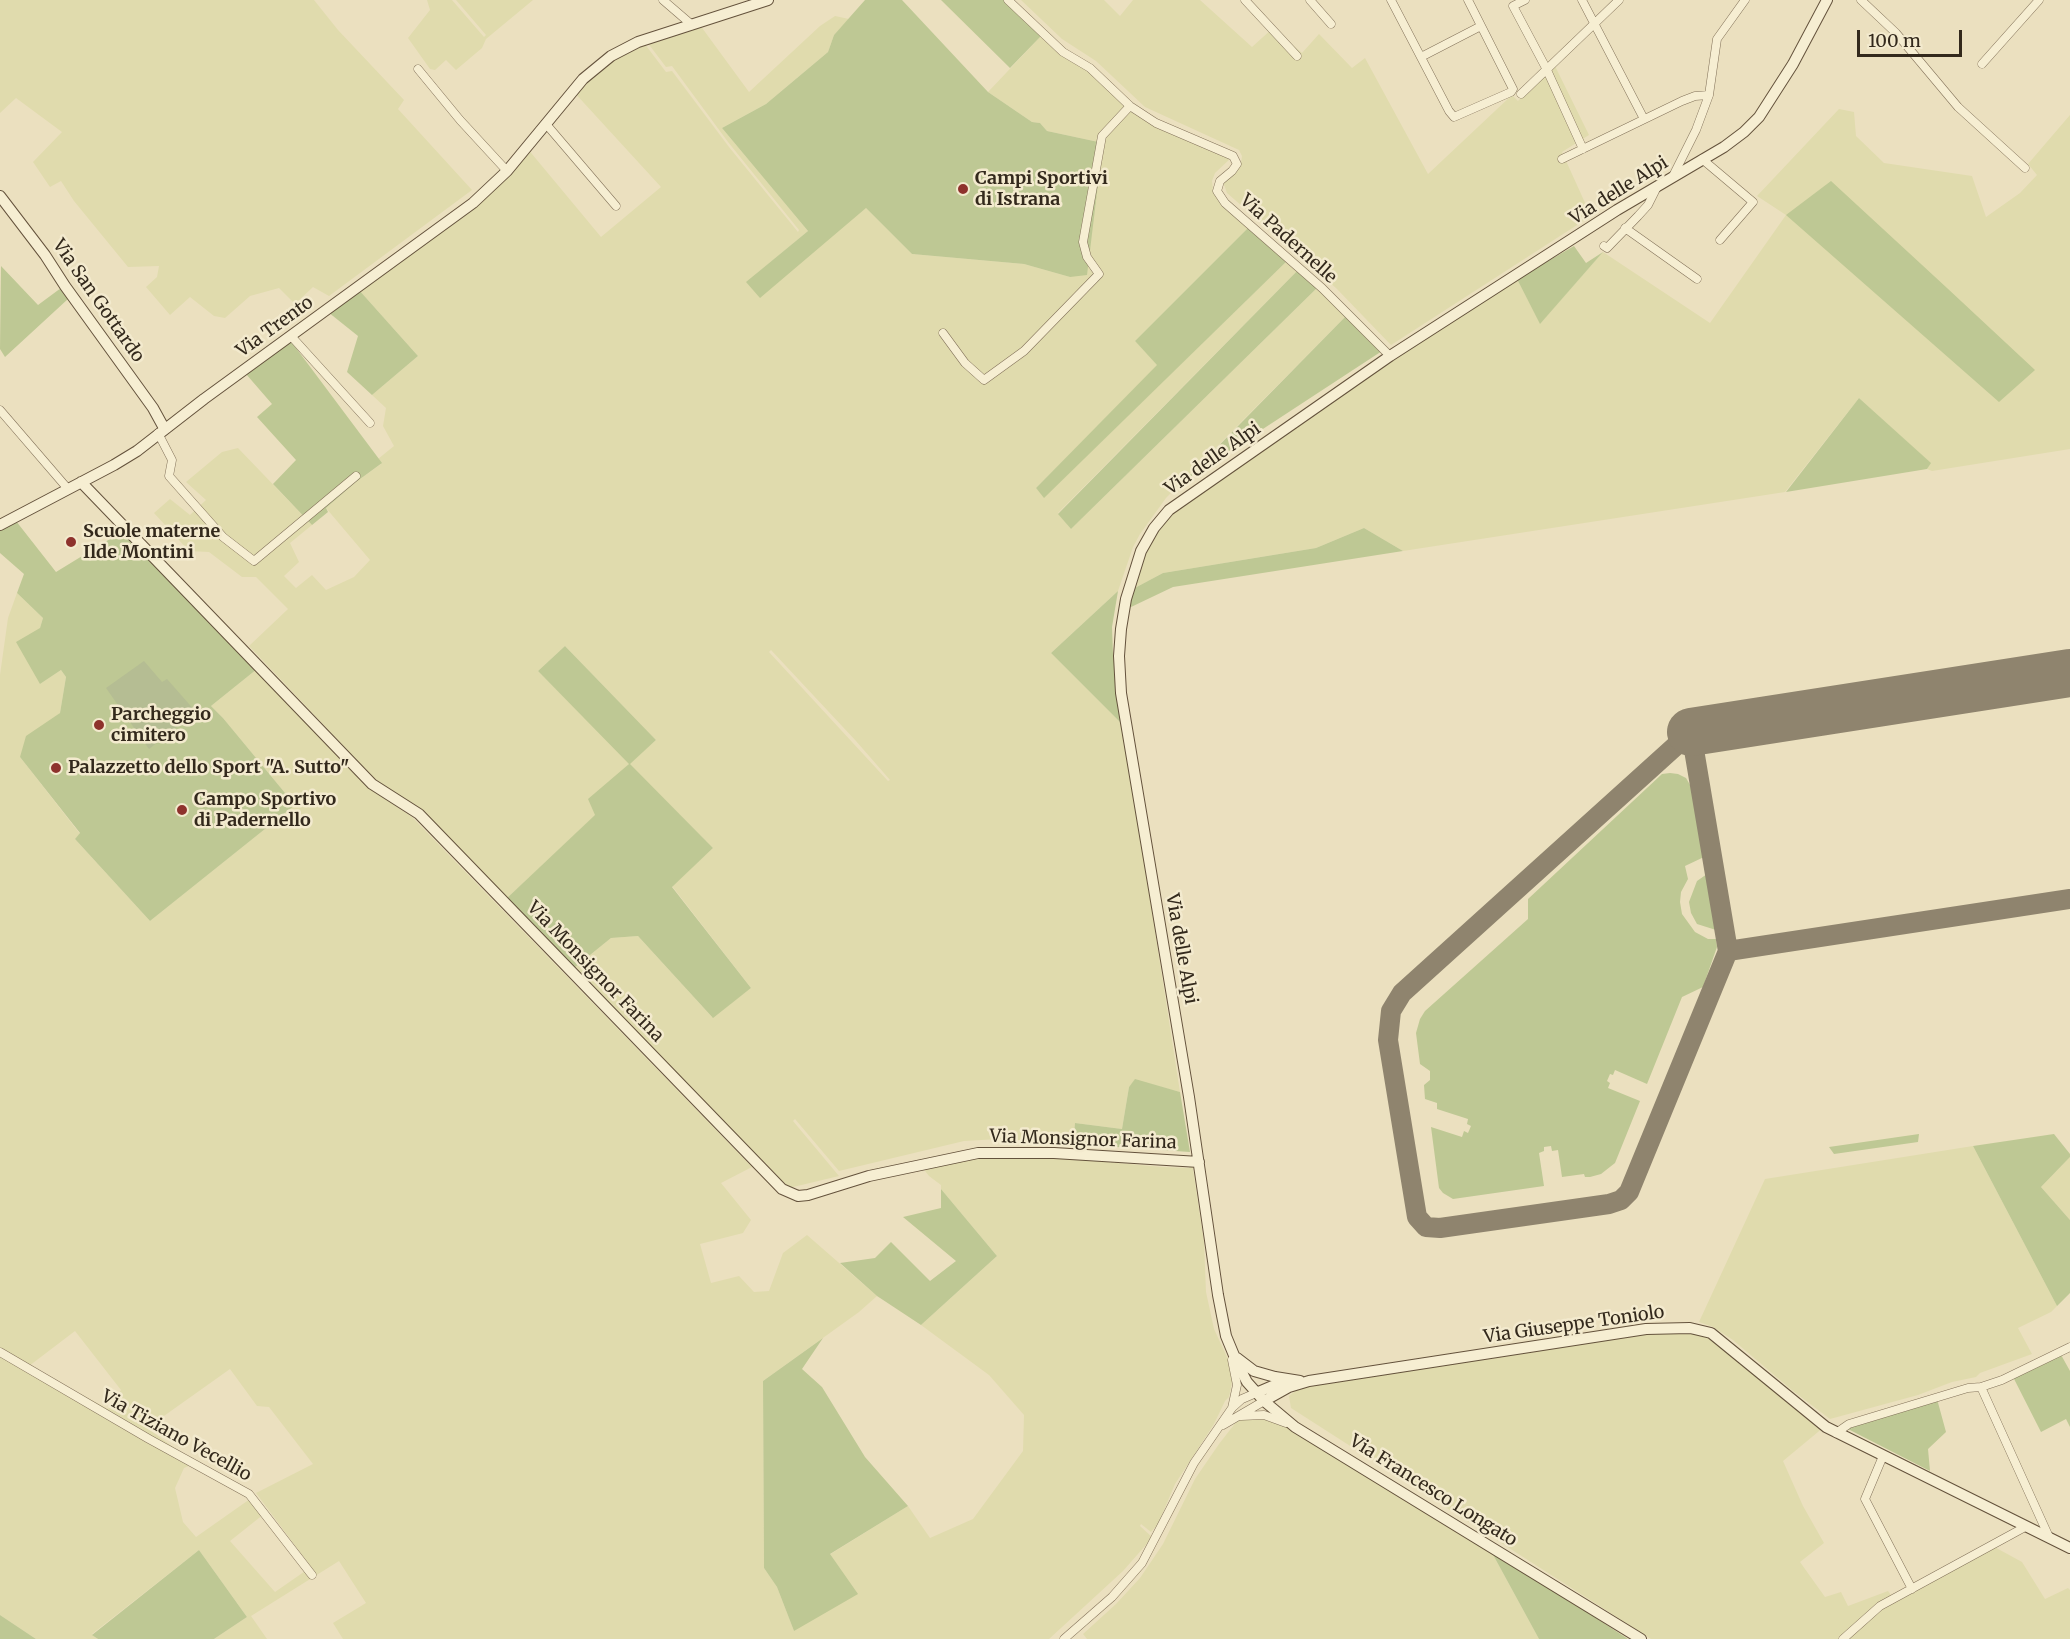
<!DOCTYPE html>
<style>
body{margin:0}
#map{position:relative;width:2070px;height:1639px;overflow:hidden;background:#ebe0bf;font-family:Merriweather,serif}
canvas{display:block}
.scale{position:absolute;left:1857px;top:30px;width:105px;height:27px;box-sizing:border-box;border:3px solid #33291c;border-top:0;padding-left:8px;font-size:18px;line-height:21px;white-space:nowrap;color:#33291c;-webkit-text-stroke:4px #f3eace;paint-order:stroke}
</style>
<div id="map">
<canvas width="2070" height="1639"></canvas>
<div class="scale">100 m</div>
</div>
<script>
const c = document.querySelector('canvas').getContext('2d');
c.lineJoin = 'round';
function paint(path, color) {
  c.fillStyle = color;
  c.fill(path, 'evenodd');
}
function shape(rows) {
  const path = new Path2D();
  for (const r of rows) {
    path.moveTo(r[0], r[1]);
    for (let i = 2; i < r.length; i += 2) path.lineTo(r[i], r[i + 1]);
  }
  return path;
}
function stroke(path, color, width, dash) {
  c.strokeStyle = color;
  c.lineWidth = width;
  c.lineCap = dash ? 'butt' : 'round';
  c.setLineDash(dash || []);
  c.stroke(path);
}
function drawText(font, color, halo, rows, align = 'center') {
  c.font = font + ' Merriweather,serif';
  c.lineWidth = 5;
  c.setLineDash([]);
  c.textBaseline = 'middle';
  c.strokeStyle = halo;
  c.fillStyle = color;
  for (const [text, x, y, turn = 0] of rows) {
    c.save();
    c.translate(x, y);
    c.rotate((+turn || 0) * Math.PI / 180);
    c.textAlign = isNaN(turn) ? turn : align;
    if (halo) c.strokeText(text, 0, 0);
    c.fillText(text, 0, 0);
    c.restore();
  }
}
paint(shape([
 [0,0,314,0,338,30,404,100,398,109,472,190,329,296,313,287,295,304,279,288,250,296,225,318,214,316,190,297,170,315,146,287,157,277,159,266,128,267,74,201,61,181,50,187,33,162,62,132,16,98,0,113],
 [427,0,452,0,484,37,486,35,456,0,533,0,486,39,482,48,456,70,446,60,435,70,430,69,408,38,430,10],
 [1021,0,1104,0,1120,16,1133,0,1200,0,1252,47,1273,28,1302,53,1319,34,1352,68,1365,58,1428,174,1512,95,1518,101,1553,62,1589,135,1562,152,1591,216,1391,345,1336,288,1227,193,1223,182,1241,163,1242,156,1239,150,1145,107,1096,61,1062,39],
 [835,16,849,19,834,35,828,52,766,104,722,128,808,231,756,274,866,208,912,254,1024,264,1070,277,1103,143,1047,131,1040,123,1032,122,988,92,1042,35,1089,69,1125,105,1231,158,1215,173,1212,181,1213,190,1219,200,1249,227,1135,341,1158,365,1036,488,1044,497,1287,261,1298,270,1058,513,1071,529,1318,287,1347,315,1166,498,1140,534,1133,547,1118,591,1051,653,1123,725,1180,1092,1135,1080,1129,1087,1122,1129,1075,1123,1073,1144,999,1139,964,1141,839,1171,795,1119,793,1121,839,1176,789,1188,574,968,611,938,638,936,712,1017,751,988,672,886,713,848,629,764,596,815,506,899,420,810,375,779,249,646,288,609,256,577,242,577,209,552,189,551,154,513,170,499,190,515,206,500,186,482,222,452,238,448,312,525,290,543,299,562,284,576,296,588,312,575,326,590,354,577,370,560,326,508,356,482,381,464,378,459,394,446,383,426,386,408,372,395,418,356,359,290,405,257,527,148,601,237,661,187,573,91,594,68,644,43,666,72,672,71,729,147,798,232,799,230,728,142,672,66,666,67,644,38,697,21,749,92,820,26],
 [565,646,656,740,630,763,538,671],
 [771,650,856,741,890,780,888,781,769,652],
 [1839,109,1854,112,1856,136,1884,163,1972,176,1986,217,2020,193,2037,175,2028,164,2070,115,2070,449,1932,471,1927,469,1930,463,1859,398,1785,492,1403,551,1364,528,1316,548,1163,573,1131,590,1150,540,1175,507,1193,490,1517,279,1540,323,1603,252,1710,323,1786,215,1757,196],
 [17,593,43,618,40,628,40,684,61,670,66,677,60,713,20,757,80,834,75,839,150,921,295,805,223,718,211,706,257,669,367,787,412,817,752,1167,721,1183,751,1220,743,1233,700,1244,711,1283,739,1276,754,1292,769,1291,783,1253,807,1235,877,1296,859,1312,763,1381,764,1568,777,1587,794,1631,829,1555,908,1506,930,1538,973,1519,1023,1451,1024,1415,989,1375,921,1325,997,1256,941,1189,941,1185,929,1176,922,1167,985,1154,1073,1159,1162,1167,1189,1168,1189,1163,1192,1163,1204,1242,1206,1292,1214,1329,1227,1357,1232,1363,1232,1382,1229,1397,1225,1401,1214,1424,1175,1484,1158,1524,1151,1532,1141,1524,1140,1526,1152,1537,1145,1546,1123,1571,1049,1639,343,1639,333,1623,366,1603,339,1561,251,1616,267,1639,214,1639,247,1617,199,1550,92,1634,98,1639,36,1639,0,1615,0,675,8,618],
 [75,1331,121,1390,108,1409,29,1366],
 [230,1369,257,1406,269,1407,313,1464,256,1493,311,1567,275,1592,230,1541,264,1514,250,1499,196,1537,183,1522,175,1488,184,1468,195,1463,147,1428],
 [1973,1146,2057,1306,2051,1312,2018,1328,2032,1354,1980,1373,1976,1377,1952,1382,1918,1395,1830,1419,1793,1391,1733,1340,1713,1327,1699,1322,1765,1179],
 [2070,1157,2070,1220,2041,1187],
 [1686,1331,1708,1336,1824,1427,1783,1461,1803,1506,1824,1543,1800,1562,1825,1597,1841,1592,1848,1606,1888,1591,1891,1595,1989,1544,2022,1562,2045,1599,2068,1588,2070,1590,2070,1639,1651,1639,1291,1408,1289,1396,1299,1388,1308,1386,1650,1333],
 [1240,1417,1271,1417,1302,1430,1491,1551,1539,1639,1087,1639,1083,1634,1116,1604,1140,1578,1163,1544,1195,1479,1219,1444]
]), '#e0dbad');
paint(shape([
 [865,0,902,0,988,92,1032,122,1040,123,1047,131,1103,143,1087,275,1070,277,1024,264,912,254,866,208,760,298,746,282,808,231,722,128,766,104,828,52,834,35],
 [941,0,1006,0,1042,35,1010,68],
 [1831,181,1947,288,2035,370,1999,402,1786,215],
 [1249,227,1287,261,1044,498,1036,488,1157,365,1135,341],
 [1574,246,1586,263,1603,252,1540,324,1517,279],
 [1,266,38,305,61,288,68,299,5,357,0,349],
 [1298,270,1318,287,1071,529,1058,514],
 [359,290,418,356,372,395,347,372,358,336,328,312],
 [1347,315,1382,351,1185,480],
 [290,340,382,463,356,482,326,508,328,512,312,525,273,484,296,460,257,417,272,404,246,374],
 [1859,398,1931,463,1927,469,1786,492],
 [16,521,56,572,123,531,257,669,211,706,223,718,295,805,150,921,75,839,80,833,20,757,26,736,60,713,66,677,61,670,40,684,16,642,40,628,43,618,17,593,24,574,0,553,0,531],
 [1364,528,1403,551,1173,587,1131,607,1128,606,1131,590,1163,573,1316,548],
 [1118,591,1112,627,1113,654,1123,725,1051,653],
 [565,646,656,740,630,764,713,848,672,887,751,988,713,1018,638,936,611,938,574,968,506,899,595,815,588,799,629,764,538,671],
 [1670,773,1678,774,1686,778,1693,790,1704,857,1685,866,1688,879,1681,892,1680,902,1682,914,1695,932,1708,939,1716,939,1717,947,1703,987,1682,997,1647,1084,1615,1070,1613,1075,1610,1074,1607,1081,1610,1083,1608,1088,1640,1101,1615,1163,1601,1174,1590,1177,1585,1177,1584,1174,1562,1177,1558,1150,1552,1151,1551,1146,1544,1147,1544,1151,1539,1153,1544,1186,1453,1199,1443,1193,1439,1188,1431,1127,1462,1137,1464,1131,1468,1133,1471,1126,1467,1124,1468,1119,1437,1109,1437,1103,1425,1099,1424,1085,1430,1080,1430,1071,1420,1064,1416,1033,1420,1019,1425,1011,1528,919,1528,899,1662,774],
 [1707,874,1716,930,1697,924,1691,913,1689,902,1697,881],
 [1135,1079,1180,1092,1190,1152,1073,1144,1075,1123,1122,1129,1129,1087],
 [1919,1134,1918,1142,1834,1154,1829,1147],
 [2054,1134,2070,1154,2070,1157,2041,1187,2070,1220,2070,1293,2057,1306,1973,1146],
 [941,1189,997,1256,921,1325,877,1296,840,1263,875,1258,891,1242,930,1281,956,1261,903,1217,941,1208],
 [823,1338,802,1369,822,1387,865,1457,908,1506,830,1554,858,1594,794,1631,777,1587,764,1568,763,1381],
 [2060,1353,2070,1371,2070,1427,2066,1419,2041,1432,2011,1373],
 [1937,1399,1946,1432,1928,1449,1930,1471,1844,1427],
 [199,1550,247,1617,214,1639,98,1639,92,1635],
 [1491,1551,1570,1601,1628,1639,1539,1639],
 [0,1615,36,1639,0,1639]
]), '#bec894');
paint(shape([
 [144,661,162,682,167,679,196,712,149,749,106,688]
]), '#b5bd93');
stroke(shape([
 [1691,732,1402,993,1391,1011,1388,1040,1417,1217,1426,1227,1440,1228,1609,1204,1621,1200,1629,1192,1728,951],
 [1691,732,1728,951,2070,899]
]), '#8f846e', 20);
stroke(shape([
 [1691,732,2070,673]
]), '#8f846e', 48);
const street = shape([
 [663,0,692,25],
 [1008,0,1063,52,1090,68,1130,106,1156,123,1233,156,1237,164,1232,171,1220,181,1217,191,1225,203,1322,288,1390,356],
 [1245,0,1297,56],
 [1310,0,1331,24],
 [1391,0,1449,111,1454,117,1511,92,1513,89,1468,0],
 [1525,0,1513,6,1546,68,1583,149],
 [1582,0,1644,119],
 [1861,0,1896,33,1958,107,2025,168],
 [1421,57,1481,26],
 [1982,64,2039,0],
 [418,69,460,120,507,171],
 [1521,94,1619,0],
 [546,124,616,206],
 [1562,159,1682,101,1695,96,1709,95],
 [1702,159,1753,202,1720,240],
 [1673,176,1696,130,1709,95,1717,39,1745,0],
 [1625,228,1697,279],
 [1604,246,1607,248,1638,216,1648,205,1657,187],
 [943,333,965,363,984,380,1024,351,1099,274,1087,257,1083,242,1102,136,1130,106],
 [291,336,370,423],
 [0,410,68,489],
 [158,433,172,460,169,476,223,537,254,561,356,476],
 [0,1352,149,1439,249,1494,312,1575],
 [1981,1387,2049,1537],
 [1233,1407,1242,1399,1256,1393],
 [1241,1416,1264,1415,1286,1423],
 [1223,1425,1264,1401],
 [1836,1433,1849,1424,1968,1388,1981,1387,2002,1380,2070,1347],
 [1883,1456,1865,1499,1912,1589],
 [1064,1639,1112,1597,1142,1563,1194,1463,1232,1408,1237,1385,1232,1360],
 [1843,1639,1880,1606,2025,1527]
]);
const secondary = shape([
 [0,196,45,255,65,286,153,408,164,428],
 [81,482,372,784,419,814,782,1189,798,1196,808,1195,869,1176,978,1153,1054,1153,1199,1162],
 [0,525,114,465,137,451,204,399,473,203,507,171,583,79,611,56,638,42,768,0],
 [1237,1358,1254,1371,1275,1377,1300,1381],
 [1256,1393,1284,1381],
 [1264,1401,1289,1387,1309,1381,1646,1329,1690,1328,1711,1333,1826,1427,2070,1548],
 [1641,1639,1295,1427,1264,1401,1247,1382,1238,1365,1226,1336,1218,1295,1189,1097,1121,693,1119,656,1121,629,1126,599,1141,551,1154,528,1169,510,1390,356,1617,210,1724,147,1744,132,1759,117,1793,64,1827,0]
]);
stroke(street, '#827159', 9);
stroke(secondary, '#64523c', 12);
stroke(street, '#f6eed2', 8);
stroke(secondary, '#f6eed2', 10);
for (const [x, y, r, color] of [
 [963,189,6,"#8e322c"],
 [71,542,6,"#8e322c"],
 [99,725,6,"#8e322c"],
 [56,768,6,"#8e322c"],
 [182,810,6,"#8e322c"]
]) {
  const dot = new Path2D();
  dot.arc(x, y, r, 0, 2 * Math.PI);
  c.fillStyle = color;
  c.fill(dot);
  stroke(dot, '#f3eace', 2);
}
drawText('bold 18px', '#33291c', '#f3eace', [
 ["Campi Sportivi",975,179],
 ["di Istrana",975,200],
 ["Scuole materne",83,532],
 ["Ilde Montini",83,553],
 ["Parcheggio",111,715],
 ["cimitero",111,736],
 ["Palazzetto dello Sport \"A. Sutto\"",68,768],
 ["Campo Sportivo",194,800],
 ["di Padernello",194,821]
], 'left');
drawText('18px', '#33291c', '#f3eace', [
 ["Via delle Alpi",1619,191,-32],
 ["Via Padernelle",1288,239,42],
 ["Via San Gottardo",98,301,55],
 ["Via Trento",275,327,-36],
 ["Via delle Alpi",1213,459,-35],
 ["Via delle Alpi",1181,949,80],
 ["Via Monsignor Farina",595,972,46],
 ["Via Monsignor Farina",1083,1140,2],
 ["Via Giuseppe Toniolo",1574,1325,-8],
 ["Via Tiziano Vecellio",176,1436,29],
 ["Via Francesco Longato",1433,1491,32]
]);
</script>
